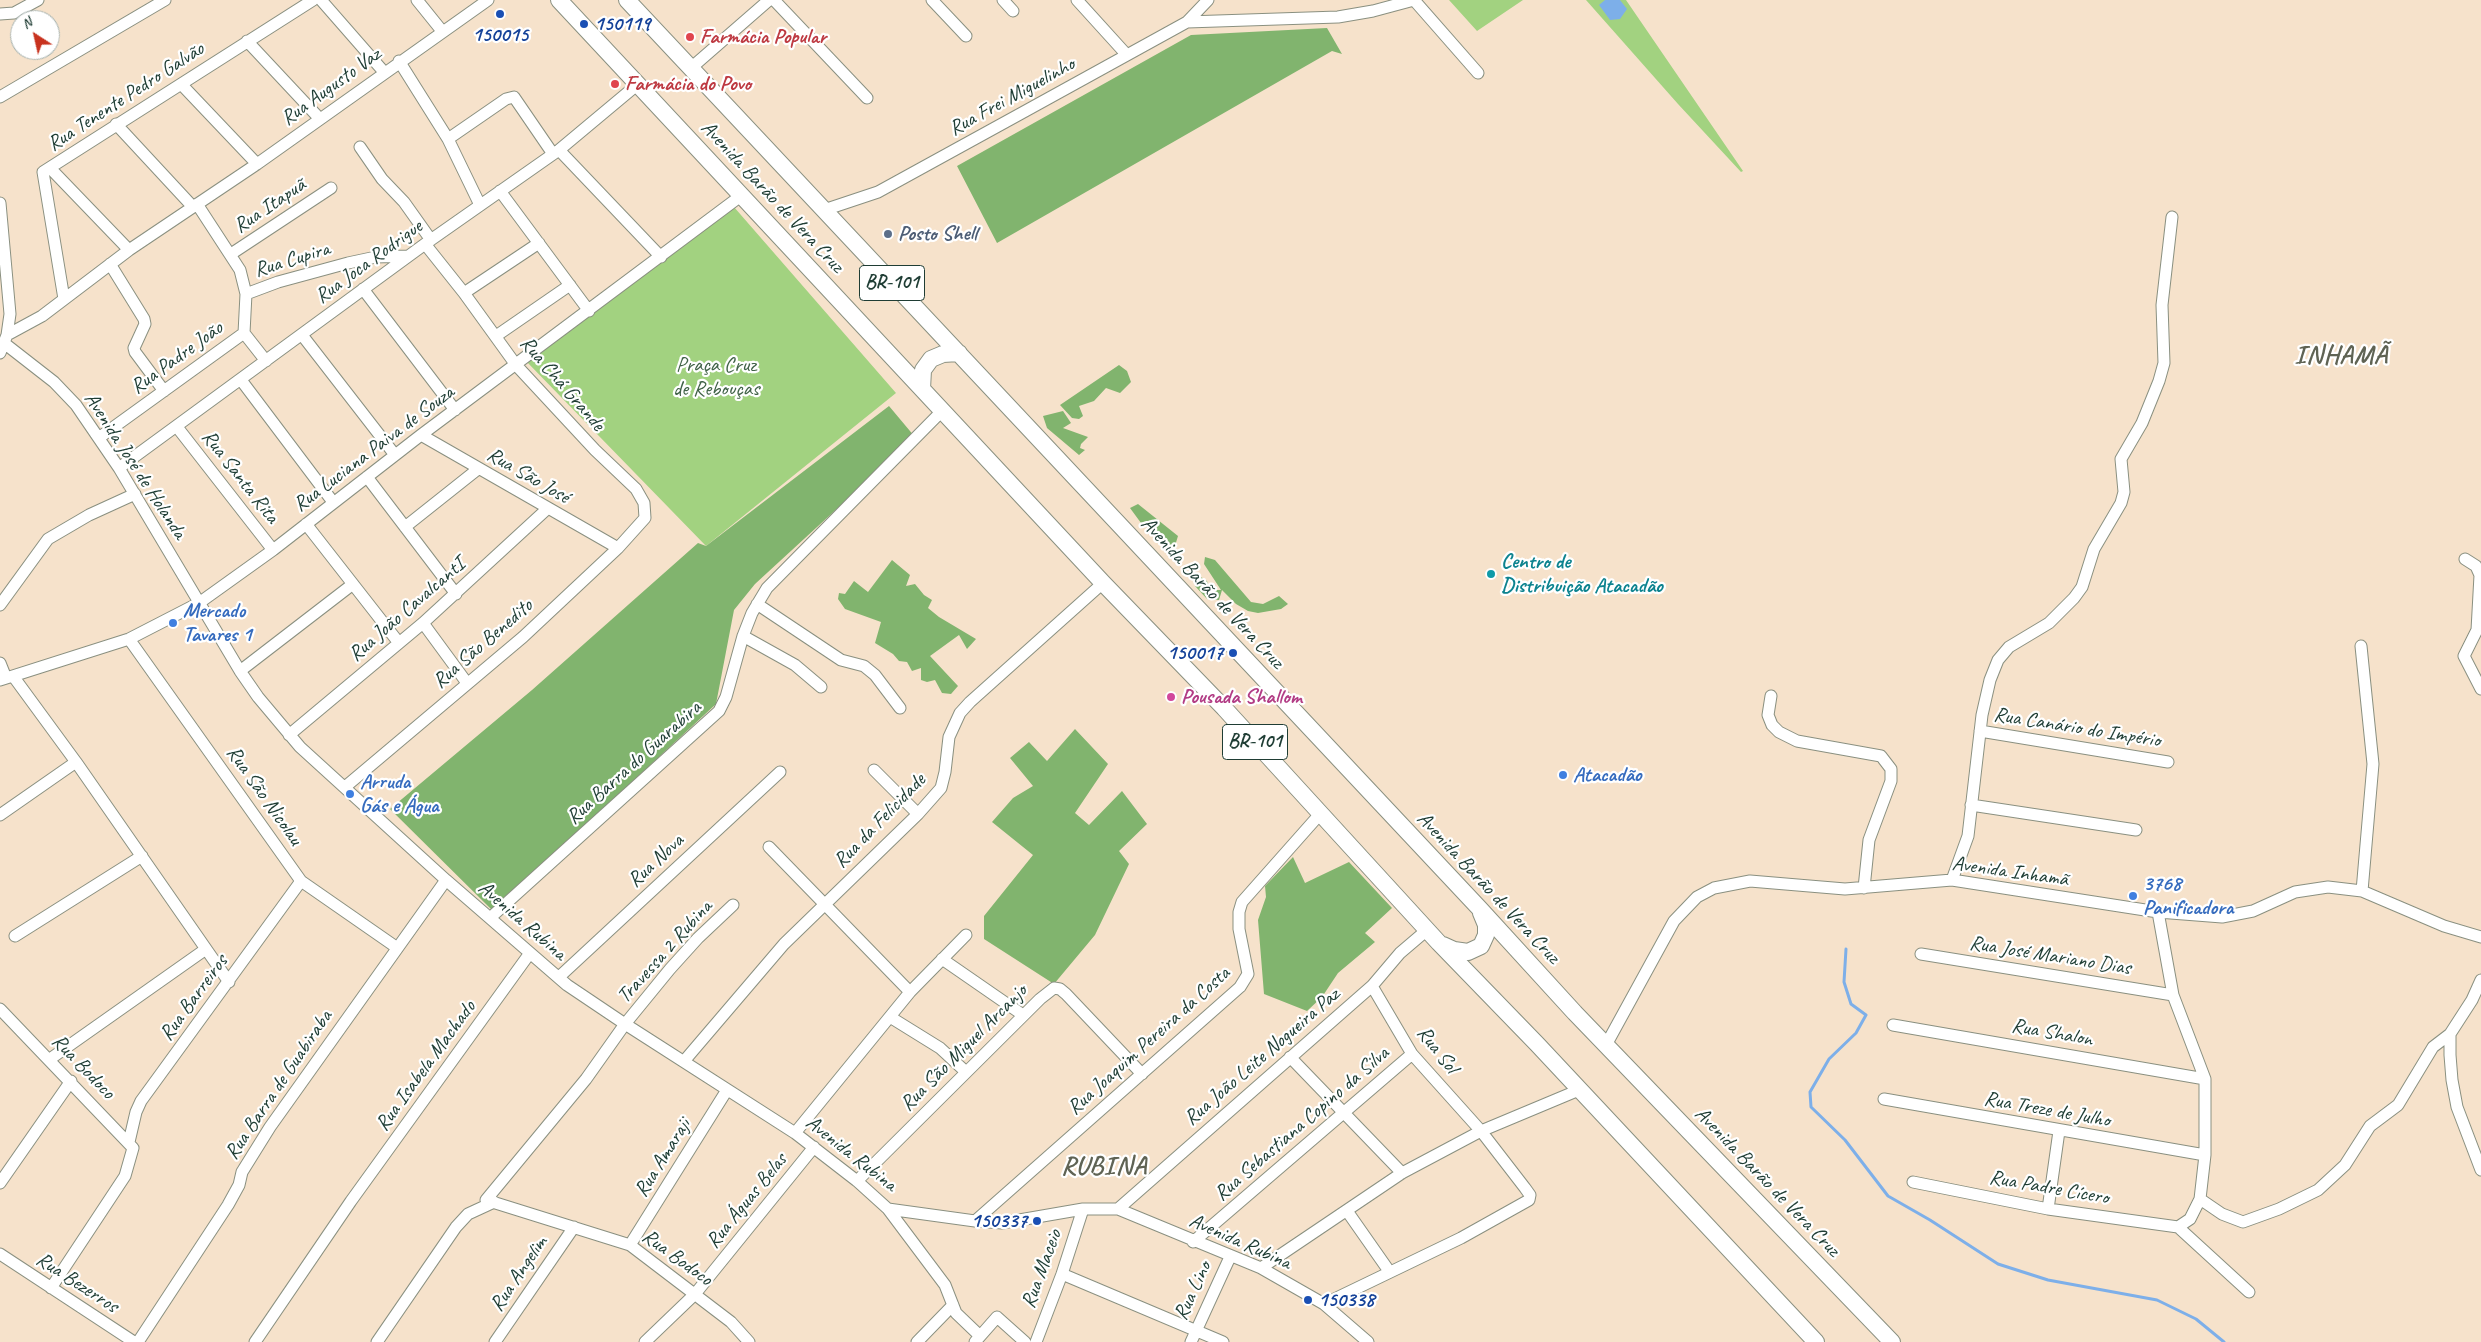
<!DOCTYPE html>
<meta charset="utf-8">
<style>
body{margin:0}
#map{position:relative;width:2481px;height:1342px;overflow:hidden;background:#f6e2cb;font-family:Caveat,sans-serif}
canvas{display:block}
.north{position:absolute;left:10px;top:10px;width:50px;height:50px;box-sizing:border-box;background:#fff;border:1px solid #a5b1ae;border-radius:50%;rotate:325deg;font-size:14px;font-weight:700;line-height:20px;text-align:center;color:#1f3d34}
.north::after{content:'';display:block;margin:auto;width:18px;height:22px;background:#c8321e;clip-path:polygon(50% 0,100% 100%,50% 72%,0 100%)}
</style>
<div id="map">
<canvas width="2481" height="1342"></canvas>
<div class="north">N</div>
</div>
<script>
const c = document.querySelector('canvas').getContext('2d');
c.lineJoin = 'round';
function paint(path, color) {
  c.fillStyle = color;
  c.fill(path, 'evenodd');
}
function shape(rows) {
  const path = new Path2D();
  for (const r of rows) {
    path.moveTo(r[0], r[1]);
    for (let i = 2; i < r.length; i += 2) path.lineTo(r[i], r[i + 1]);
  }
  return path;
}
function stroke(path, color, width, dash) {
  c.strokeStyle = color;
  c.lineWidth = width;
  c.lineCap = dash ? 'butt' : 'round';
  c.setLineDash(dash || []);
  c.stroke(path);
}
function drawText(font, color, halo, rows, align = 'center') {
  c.font = font + ' Caveat,sans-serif';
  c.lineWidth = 4.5;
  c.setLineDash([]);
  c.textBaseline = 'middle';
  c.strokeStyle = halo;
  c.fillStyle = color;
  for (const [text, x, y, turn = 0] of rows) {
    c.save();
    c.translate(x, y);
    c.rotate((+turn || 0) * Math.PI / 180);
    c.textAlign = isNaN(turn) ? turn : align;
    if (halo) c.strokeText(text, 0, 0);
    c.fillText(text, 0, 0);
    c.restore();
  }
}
paint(shape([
 [1449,0,1523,0,1477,31],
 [1586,0,1626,0,1743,171,1741,172,1678,104],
 [734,207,896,393,706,546,526,361]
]), '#a2d280');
paint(shape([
 [1327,28,1342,54,1332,51,997,243,957,166,1191,35],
 [1119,365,1127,371,1131,382,1120,393,1106,388,1094,401,1079,406,1083,416,1079,419,1072,418,1060,405],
 [889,406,915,437,755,584,734,610,716,704,493,911,390,809,532,690,698,543,706,546],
 [1063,411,1071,423,1063,428,1088,437,1081,444,1080,448,1085,450,1079,455,1047,428,1043,416],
 [1138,504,1178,536,1174,549,1165,549,1151,530,1141,523,1130,508],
 [1205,557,1215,560,1251,602,1263,604,1279,596,1288,604,1281,609,1258,613,1248,611,1236,604,1222,590,1219,600,1207,599,1195,586,1198,575,1207,581,1210,590,1221,590,1204,564],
 [892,560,910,575,906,586,915,584,924,595,932,600,928,608,939,617,976,639,967,649,959,635,930,656,958,686,951,694,942,693,935,680,927,682,921,680,921,668,912,671,907,662,899,661,893,654,875,643,881,622,845,609,838,599,839,593,845,594,854,581,868,592],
 [1075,729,1108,764,1075,813,1089,825,1122,791,1147,824,1119,851,1129,864,1095,935,1054,984,984,939,984,916,1033,855,992,822,1013,798,1033,786,1010,758,1029,742,1047,761],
 [1293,857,1305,883,1349,862,1392,908,1365,933,1375,942,1338,973,1322,997,1307,1011,1264,994,1258,920,1266,897,1265,886]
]), '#81b46e');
paint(shape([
 [1605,0,1620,0,1627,9,1620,19,1610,20,1599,5]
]), '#7dafe9');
stroke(shape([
 [1846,949,1844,982,1851,1004,1866,1015,1856,1033,1829,1059,1810,1092,1811,1107,1845,1140,1888,1196,1930,1220,1998,1264,2048,1280,2157,1300,2196,1319,2224,1342]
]), '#7dafe9', 3);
const minor = shape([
 [321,0,384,72],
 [417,0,442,31],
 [774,0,867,98],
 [932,0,966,36],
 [1003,0,1013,11],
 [1077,0,1126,54],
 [1414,0,1478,73],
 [0,14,14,13,38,0],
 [1187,22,1338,17,1373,11,1414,0],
 [247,41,320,119],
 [399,61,448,139,480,205],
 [691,68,769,0],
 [181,84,257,164],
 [0,97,165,0],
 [116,124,193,207],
 [448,139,506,99,514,97,553,154],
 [360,147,382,179,404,202,431,240],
 [559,150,661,257],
 [50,168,129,250],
 [500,191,589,311],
 [0,203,10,314,7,335,0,353],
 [197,204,240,270,246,294,244,333],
 [824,210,878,192,1020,114,1187,22,1208,0],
 [231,254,331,188],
 [110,264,144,319,145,324,134,348,135,352,164,391],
 [363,289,455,410],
 [464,293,539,243],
 [246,294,278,282,348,263,376,257,408,256],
 [64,299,43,172,313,0],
 [244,333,266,361],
 [7,335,42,316,129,250,257,164,488,0],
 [302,335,395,455],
 [496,336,570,285],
 [4,343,54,382,76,405,119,468,240,671,258,697,300,747,446,880,567,985,625,1024,795,1133,857,1181,888,1209,945,1285,956,1313,980,1336],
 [241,380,333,502],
 [177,427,273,550],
 [421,435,618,548],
 [100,437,244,333],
 [119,468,425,244,559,150,638,84],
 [367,477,456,594],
 [306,524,399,643],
 [405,527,478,469],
 [2465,559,2476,566,2480,575,2477,630,2464,656,2481,689],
 [757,604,841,660,864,666,875,675,900,708],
 [0,605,48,539,89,515,135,494],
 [423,623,467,683],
 [743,636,795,665,821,687],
 [129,639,301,881,396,947],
 [2361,646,2373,764,2362,891],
 [0,663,6,678],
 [240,671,353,584],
 [13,676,76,762,229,982],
 [0,680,129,639,199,603,273,550,421,435,742,195],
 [1771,696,1768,715,1772,725,1779,732,1797,741,1881,756,1891,769,1891,781,1869,840,1864,888],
 [1980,731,2168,762],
 [289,735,423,623,547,509],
 [874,770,918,814],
 [345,787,523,637,618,548,645,518,644,503,636,489,595,450,516,365,464,293,425,244],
 [1971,805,2136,830],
 [0,815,76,762],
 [769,847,910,992],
 [1952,880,1968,836,1982,715,1990,680,1998,660,2009,647,2049,623,2074,598,2082,587,2094,549,2121,503,2124,492,2121,459,2142,423,2159,381,2164,363,2162,305,2172,217],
 [733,905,698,938,670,969,625,1024,586,1079,486,1200,630,1245,731,1322,749,1342],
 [2158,912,2173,995,2205,1079,2205,1155,2200,1199,2190,1219,2178,1227],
 [490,918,719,711,726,697,743,636,752,613,767,588,942,411],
 [15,936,142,856],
 [1921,954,2173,995],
 [942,959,1023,1015],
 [559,977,780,772],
 [2481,980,2472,1000,2450,1034,2450,1055,2452,1080,2457,1107,2481,1170],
 [0,1009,133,1148,125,1176,51,1288],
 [890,1017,940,1048,966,1072],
 [1893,1025,2205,1079],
 [1606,1045,1674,921,1697,897,1714,888,1750,881,1845,889,1952,880,2158,912,2222,917,2253,911,2295,892,2328,887,2362,891,2444,926,2481,937],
 [1290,1057,1402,1173],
 [50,1059,206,949],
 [685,1060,784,944,918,814,941,788,945,772,949,737,960,713,970,702,1103,583],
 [1884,1099,2205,1155],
 [795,1133,910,992,966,935],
 [129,1142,136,1112,141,1101,301,881],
 [857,1181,1040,999,1054,988,1060,989,1066,994,1142,1074],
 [1913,1182,2048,1209,2178,1227],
 [0,1183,71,1081],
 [2200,1199,2222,1214,2243,1222,2279,1209,2318,1190,2345,1165,2370,1126,2398,1105,2433,1047,2450,1034],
 [888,1209,975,1221,1002,1223,1083,1209,1118,1209,1261,1268,1324,1304,1368,1342],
 [1118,1209,1372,986,1400,953,1427,930],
 [2048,1209,2059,1131],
 [1347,1211,1389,1271],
 [975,1221,1240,987,1248,974,1239,929,1239,912,1242,902,1320,814],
 [2178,1227,2249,1292],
 [1193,1242,1412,1054],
 [630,1245,727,1090],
 [0,1254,134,1342],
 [1261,1268,1402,1173,1481,1131,1579,1090],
 [1062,1274,1223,1342],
 [1324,1304,1461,1238,1529,1200,1530,1195,1525,1188,1481,1131,1412,1054,1372,986],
 [138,1342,228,1205,239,1185,242,1172,270,1127,446,880],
 [255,1342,351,1201,530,953],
 [377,1342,456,1227,468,1214,494,1202],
 [495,1342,574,1227],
 [645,1342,695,1294,814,1147],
 [917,1342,953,1305],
 [975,1342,997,1317,1025,1342],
 [1036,1342,1062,1274,1083,1209],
 [1191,1342,1230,1257]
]);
const highway = shape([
 [559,0,1103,583,1224,708,1439,943,1537,1044,1816,1342],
 [627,0,1480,909,1575,1013,1892,1342],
 [922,389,923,370,931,359,943,354,959,353],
 [1443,945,1454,950,1468,952,1481,946,1486,935,1486,925,1481,913]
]);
stroke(minor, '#8a9080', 13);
stroke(highway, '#8a9080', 18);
stroke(minor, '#fff', 11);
stroke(highway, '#fff', 16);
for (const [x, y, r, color] of [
 [500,14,5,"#1a4fb4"],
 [584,24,5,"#1a4fb4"],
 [690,37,5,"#e0444e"],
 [615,84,5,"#e0444e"],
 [888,234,5,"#5c6f8a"],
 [1491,574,5,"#0f9aa8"],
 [173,623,5,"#3f7fe0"],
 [1233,653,5,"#1a4fb4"],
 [1171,697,5,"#d1479c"],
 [1563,775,5,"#3f7fe0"],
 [350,794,5,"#3f7fe0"],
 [2133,896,5,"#3f7fe0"],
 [1037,1221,5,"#1a4fb4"],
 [1308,1300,5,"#1a4fb4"]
]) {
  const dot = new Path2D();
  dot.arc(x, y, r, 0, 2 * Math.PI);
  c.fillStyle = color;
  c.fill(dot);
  stroke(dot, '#fff', 2);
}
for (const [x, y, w] of [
 [892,283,65],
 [1255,742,65]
]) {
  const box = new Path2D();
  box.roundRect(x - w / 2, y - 17.5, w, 35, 4);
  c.fillStyle = '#fff';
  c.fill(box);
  stroke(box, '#1f3d34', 1);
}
drawText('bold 20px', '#1f3d34', null, [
 ["BR-101",892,283],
 ["BR-101",1255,742]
]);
drawText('bold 21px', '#164399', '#fff', [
 ["150119",594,24],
 ["150015",500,35,"center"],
 ["150017",1223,653,"right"],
 ["150337",1027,1221,"right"],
 ["150338",1318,1300]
], 'left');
drawText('bold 21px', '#be3a42', '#fff', [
 ["Farmácia Popular",700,37],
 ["Farmácia do Povo",625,84]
], 'left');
drawText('21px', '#1f3d34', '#fff', [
 ["Rua Augusto Vaz",331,87,-36],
 ["Rua Tenente Pedro Galvão",126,97,-33],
 ["Rua Frei Miguelinho",1012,97,-29],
 ["Avenida Barão de Vera Cruz",772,197,47],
 ["Rua Itapuã",270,206,-34],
 ["Rua Cupira",292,260,-17],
 ["Rua Joca Rodrigue",369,262,-36],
 ["Rua Padre João",177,358,-36],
 ["Rua Chá Grande",562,384,49],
 ["Rua Luciana Paiva de Souza",374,449,-37],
 ["Avenida José de Holanda",135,466,57],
 ["Rua São José",528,476,30],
 ["Rua Santa Rita",240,477,52],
 ["Avenida Barão de Vera Cruz",1212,593,47],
 ["Rua João CavalcantI",407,610,-41],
 ["Rua São Benedito",483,644,-41],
 ["Rua Canário do Império",2077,728,9],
 ["Rua Barra do Guarabira",634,763,-42],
 ["Rua São Nicolau",264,796,55],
 ["Rua da Felicidade",880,821,-46],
 ["Rua Nova",656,861,-43],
 ["Avenida Inhamã",2010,872,8],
 ["Avenida Barão de Vera Cruz",1488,888,47],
 ["Avenida Rubina",522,921,41],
 ["Travessa 2 Rubina",665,952,-48],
 ["Rua José Mariano Dias",2050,956,9],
 ["Rua Barreiros",194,998,-54],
 ["Rua Shalon",2052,1033,10],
 ["Rua Joaquim Pereira da Costa",1149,1041,-42],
 ["Rua São Miguel Arcanjo",964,1048,-45],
 ["Rua Sol",1437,1050,52],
 ["Rua João Leite Nogueira Paz",1262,1057,-41],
 ["Rua Isabela Machado",426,1066,-54],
 ["Rua Bodoco",83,1067,46],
 ["Rua Barra de Guabiraba",279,1085,-56],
 ["Rua Treze de Julho",2047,1110,10],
 ["Rua Sebastiana Copino da Silva",1302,1124,-41],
 ["Avenida Rubina",851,1154,38],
 ["Rua Amaraji",663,1158,-58],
 ["Avenida Barão de Vera Cruz",1767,1182,46],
 ["Rua Padre Cícero",2049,1188,10],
 ["Rua Águas Belas",747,1201,-51],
 ["Avenida Rubina",1240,1242,24],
 ["Rua Bodoco",677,1258,36],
 ["Rua Maceio",1042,1269,-70],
 ["Rua Angelim",519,1274,-56],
 ["Rua Bezerros",77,1283,33],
 ["Rua Lino",1193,1291,-65]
]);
drawText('bold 21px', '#4e5e75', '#fff', [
 ["Posto Shell",898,234]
], 'left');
drawText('21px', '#406247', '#fff', [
 ["Praça Cruz",716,365],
 ["de Rebouças",716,389]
]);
drawText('bold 21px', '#0d838f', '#fff', [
 ["Centro de",1501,562],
 ["Distribuição Atacadão",1501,586]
], 'left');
drawText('bold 21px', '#366cbe', '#fff', [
 ["Mercado",183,611],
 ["Tavares 1",183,635],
 ["Atacadão",1573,775],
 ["Arruda",360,782],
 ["Gás e Água",360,806],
 ["3768",2143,884],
 ["Panificadora",2143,908]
], 'left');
drawText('bold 21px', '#b23c85', '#fff', [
 ["Pousada Shallom",1181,697]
], 'left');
c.letterSpacing = '1px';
drawText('bold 26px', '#5f6354', '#fff', [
 ["INHAMÃ",2341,356],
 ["RUBINA",1104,1167]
]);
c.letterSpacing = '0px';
</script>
